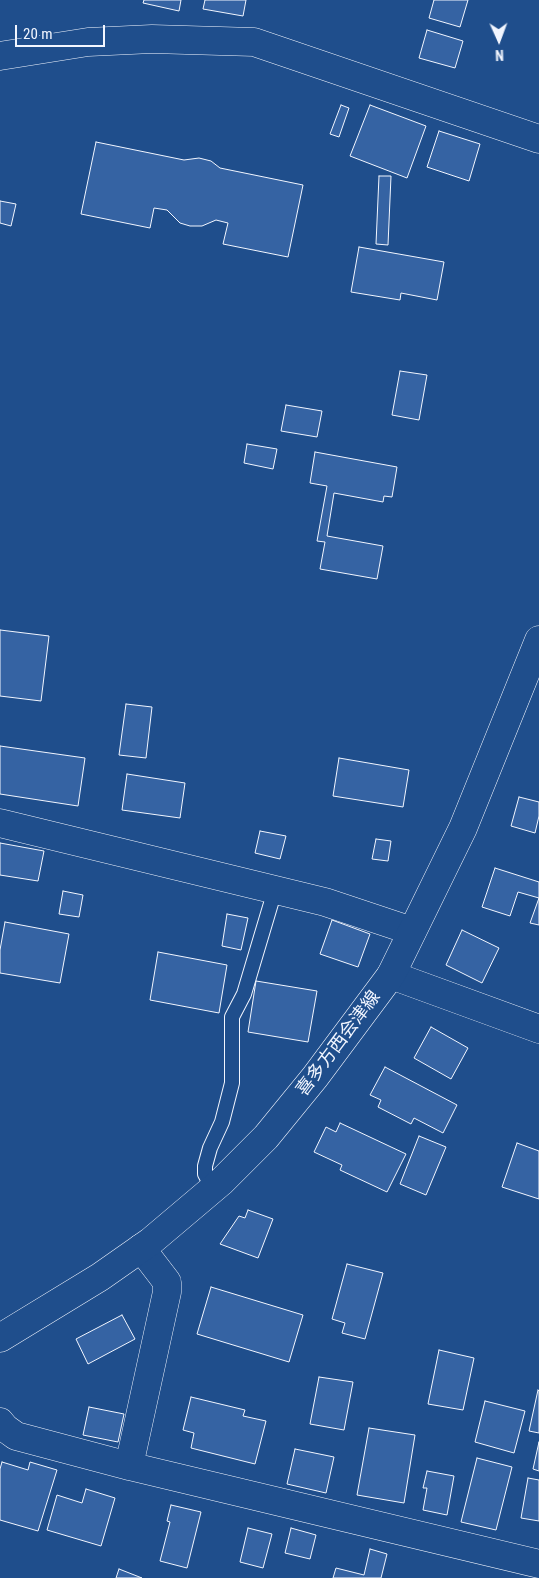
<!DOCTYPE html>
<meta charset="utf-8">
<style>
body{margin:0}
#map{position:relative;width:539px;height:1578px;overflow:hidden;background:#1f4e8c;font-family:"Roboto Condensed",sans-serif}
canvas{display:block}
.north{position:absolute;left:474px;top:15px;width:50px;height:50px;-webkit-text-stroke:4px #1f4e8c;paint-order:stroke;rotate:178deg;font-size:14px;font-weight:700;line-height:20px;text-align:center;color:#f2f6ff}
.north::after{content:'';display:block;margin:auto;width:18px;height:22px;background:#f2f6ff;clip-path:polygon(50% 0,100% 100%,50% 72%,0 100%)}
.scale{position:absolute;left:15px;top:25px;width:90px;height:22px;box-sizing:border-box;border:2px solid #f2f6ff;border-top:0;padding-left:6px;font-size:15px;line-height:18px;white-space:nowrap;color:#f2f6ff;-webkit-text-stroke:4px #1f4e8c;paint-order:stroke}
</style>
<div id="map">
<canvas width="539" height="1578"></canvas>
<div class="north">N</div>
<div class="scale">20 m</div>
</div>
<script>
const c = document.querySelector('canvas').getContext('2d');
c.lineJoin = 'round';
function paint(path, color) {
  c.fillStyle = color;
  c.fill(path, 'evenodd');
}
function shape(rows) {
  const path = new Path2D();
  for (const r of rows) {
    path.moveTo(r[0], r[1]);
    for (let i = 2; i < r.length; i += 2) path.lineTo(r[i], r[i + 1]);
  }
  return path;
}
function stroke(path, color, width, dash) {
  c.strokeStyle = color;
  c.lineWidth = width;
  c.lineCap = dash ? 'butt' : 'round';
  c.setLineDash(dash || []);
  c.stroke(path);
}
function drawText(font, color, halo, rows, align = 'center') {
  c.font = font + ' "Roboto Condensed","Noto Sans JP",sans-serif';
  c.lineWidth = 4;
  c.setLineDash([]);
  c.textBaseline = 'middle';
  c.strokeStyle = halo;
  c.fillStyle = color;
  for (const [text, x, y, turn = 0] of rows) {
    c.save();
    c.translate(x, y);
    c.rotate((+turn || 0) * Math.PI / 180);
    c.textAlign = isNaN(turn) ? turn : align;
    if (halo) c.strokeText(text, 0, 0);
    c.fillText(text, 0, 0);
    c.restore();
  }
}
const building = shape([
 [144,0,181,0,179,11,143,3,144,0],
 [205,0,246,0,243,16,203,9,205,0],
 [434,0,468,0,460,27,429,18,434,0],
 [427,30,463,41,455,68,419,58,427,30],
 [341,105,349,108,339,137,330,134,341,105],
 [370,105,426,126,407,178,350,156,370,105],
 [439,131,480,144,469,181,427,167,439,131],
 [96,142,184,160,199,158,211,161,220,168,303,185,288,257,223,244,228,223,216,220,202,226,190,226,180,223,167,210,154,208,150,228,81,214,96,142],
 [379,176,391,176,388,245,376,244,379,176],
 [0,201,16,204,11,226,0,223,0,201],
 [359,247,444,262,437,300,401,293,400,300,351,292,359,247],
 [400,371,427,375,419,420,392,415,400,371],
 [286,405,322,411,317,437,281,431,286,405],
 [247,444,277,449,273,469,244,463,247,444],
 [315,452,397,467,392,497,384,496,383,502,334,493,327,536,383,546,377,579,320,569,325,542,317,541,327,486,310,483,315,452],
 [0,630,49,636,41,701,0,696,0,630],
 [126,704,152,707,146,758,119,755,126,704],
 [0,746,85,758,78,806,0,794,0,746],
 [339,758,409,770,403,807,333,796,339,758],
 [127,774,185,783,180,818,122,810,127,774],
 [519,797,539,802,539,816,535,833,511,826,519,797],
 [260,831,286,836,280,859,255,853,260,831],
 [376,839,391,841,388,861,372,859,376,839],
 [0,843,44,851,38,881,0,875,0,843],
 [495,868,539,882,539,925,530,923,539,898,518,892,510,916,482,907,495,868],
 [63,891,83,895,79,917,59,914,63,891],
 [227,914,248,918,241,950,222,946,227,914],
 [332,920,370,934,358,967,320,954,332,920],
 [5,922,69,934,60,983,0,973,0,950,5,922],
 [462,930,499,948,482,983,446,965,462,930],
 [158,952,227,965,219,1013,150,1000,158,952],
 [256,981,317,991,308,1042,248,1032,256,981],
 [431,1027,468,1048,451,1079,414,1058,431,1027],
 [385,1067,457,1105,443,1133,414,1118,411,1124,378,1107,381,1100,370,1095,385,1067],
 [340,1123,406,1154,387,1192,340,1170,342,1165,314,1152,326,1127,336,1132,340,1123],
 [419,1136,446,1147,426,1195,400,1184,419,1136],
 [517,1143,539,1151,539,1199,502,1187,517,1143],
 [248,1210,273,1219,258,1258,220,1244,239,1216,245,1218,248,1210],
 [347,1264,383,1273,365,1339,342,1333,345,1323,332,1319,347,1264],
 [211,1287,303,1315,289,1362,197,1334,211,1287],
 [122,1315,135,1339,88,1364,76,1339,122,1315],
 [439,1350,474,1358,463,1410,428,1404,439,1350],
 [319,1377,353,1382,344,1430,310,1424,319,1377],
 [538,1390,539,1391,539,1433,529,1431,538,1390],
 [191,1397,245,1410,243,1416,266,1421,255,1464,191,1448,194,1433,183,1430,191,1397],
 [485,1401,525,1411,514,1453,475,1442,485,1401],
 [89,1407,124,1414,118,1442,83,1435,89,1407],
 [369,1428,415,1435,404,1503,357,1495,369,1428],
 [539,1442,539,1471,533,1469,539,1442],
 [295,1449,334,1457,326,1493,287,1484,295,1449],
 [477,1458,512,1467,496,1530,461,1522,477,1458],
 [2,1462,28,1470,30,1462,57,1470,38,1531,0,1520,0,1469,2,1462],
 [427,1471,454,1476,447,1515,423,1510,427,1488,423,1488,427,1471],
 [528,1478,539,1480,539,1521,521,1518,528,1478],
 [86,1489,115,1498,101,1546,47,1530,57,1495,82,1503,86,1489],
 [171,1505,201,1512,187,1568,160,1561,170,1522,167,1521,171,1505],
 [248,1528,272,1534,263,1568,240,1562,248,1528],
 [291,1528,316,1535,310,1559,285,1553,291,1528],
 [370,1549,387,1554,381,1578,333,1578,336,1568,364,1575,370,1549],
 [119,1569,142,1578,116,1578,119,1569]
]);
paint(building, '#3563a3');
stroke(building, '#f2f6ff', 1);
const lane = shape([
 [213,1189,205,1174,205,1166,210,1148,222,1122,232,1083,232,1017,244,994,275,890]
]);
const street = shape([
 [0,56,88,42,152,39,254,42,539,139],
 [0,823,325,902,412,931],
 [391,975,539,1029],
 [0,1422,5,1428,16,1436,129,1466,539,1564],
 [129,1466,167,1292,167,1282,141,1248]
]);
const primary = shape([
 [0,1338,100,1277,150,1242,221,1182,266,1137,315,1077,391,975,463,828,539,640]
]);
stroke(lane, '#f2f6ff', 16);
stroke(street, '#f2f6ff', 29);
stroke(primary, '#f2f6ff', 29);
stroke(lane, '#1f4e8c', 14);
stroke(street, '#1f4e8c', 28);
stroke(primary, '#1f4e8c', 28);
drawText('18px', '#f2f6ff', '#1f4e8c', [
 ["喜多方西会津線",339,1044,-53]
]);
</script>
